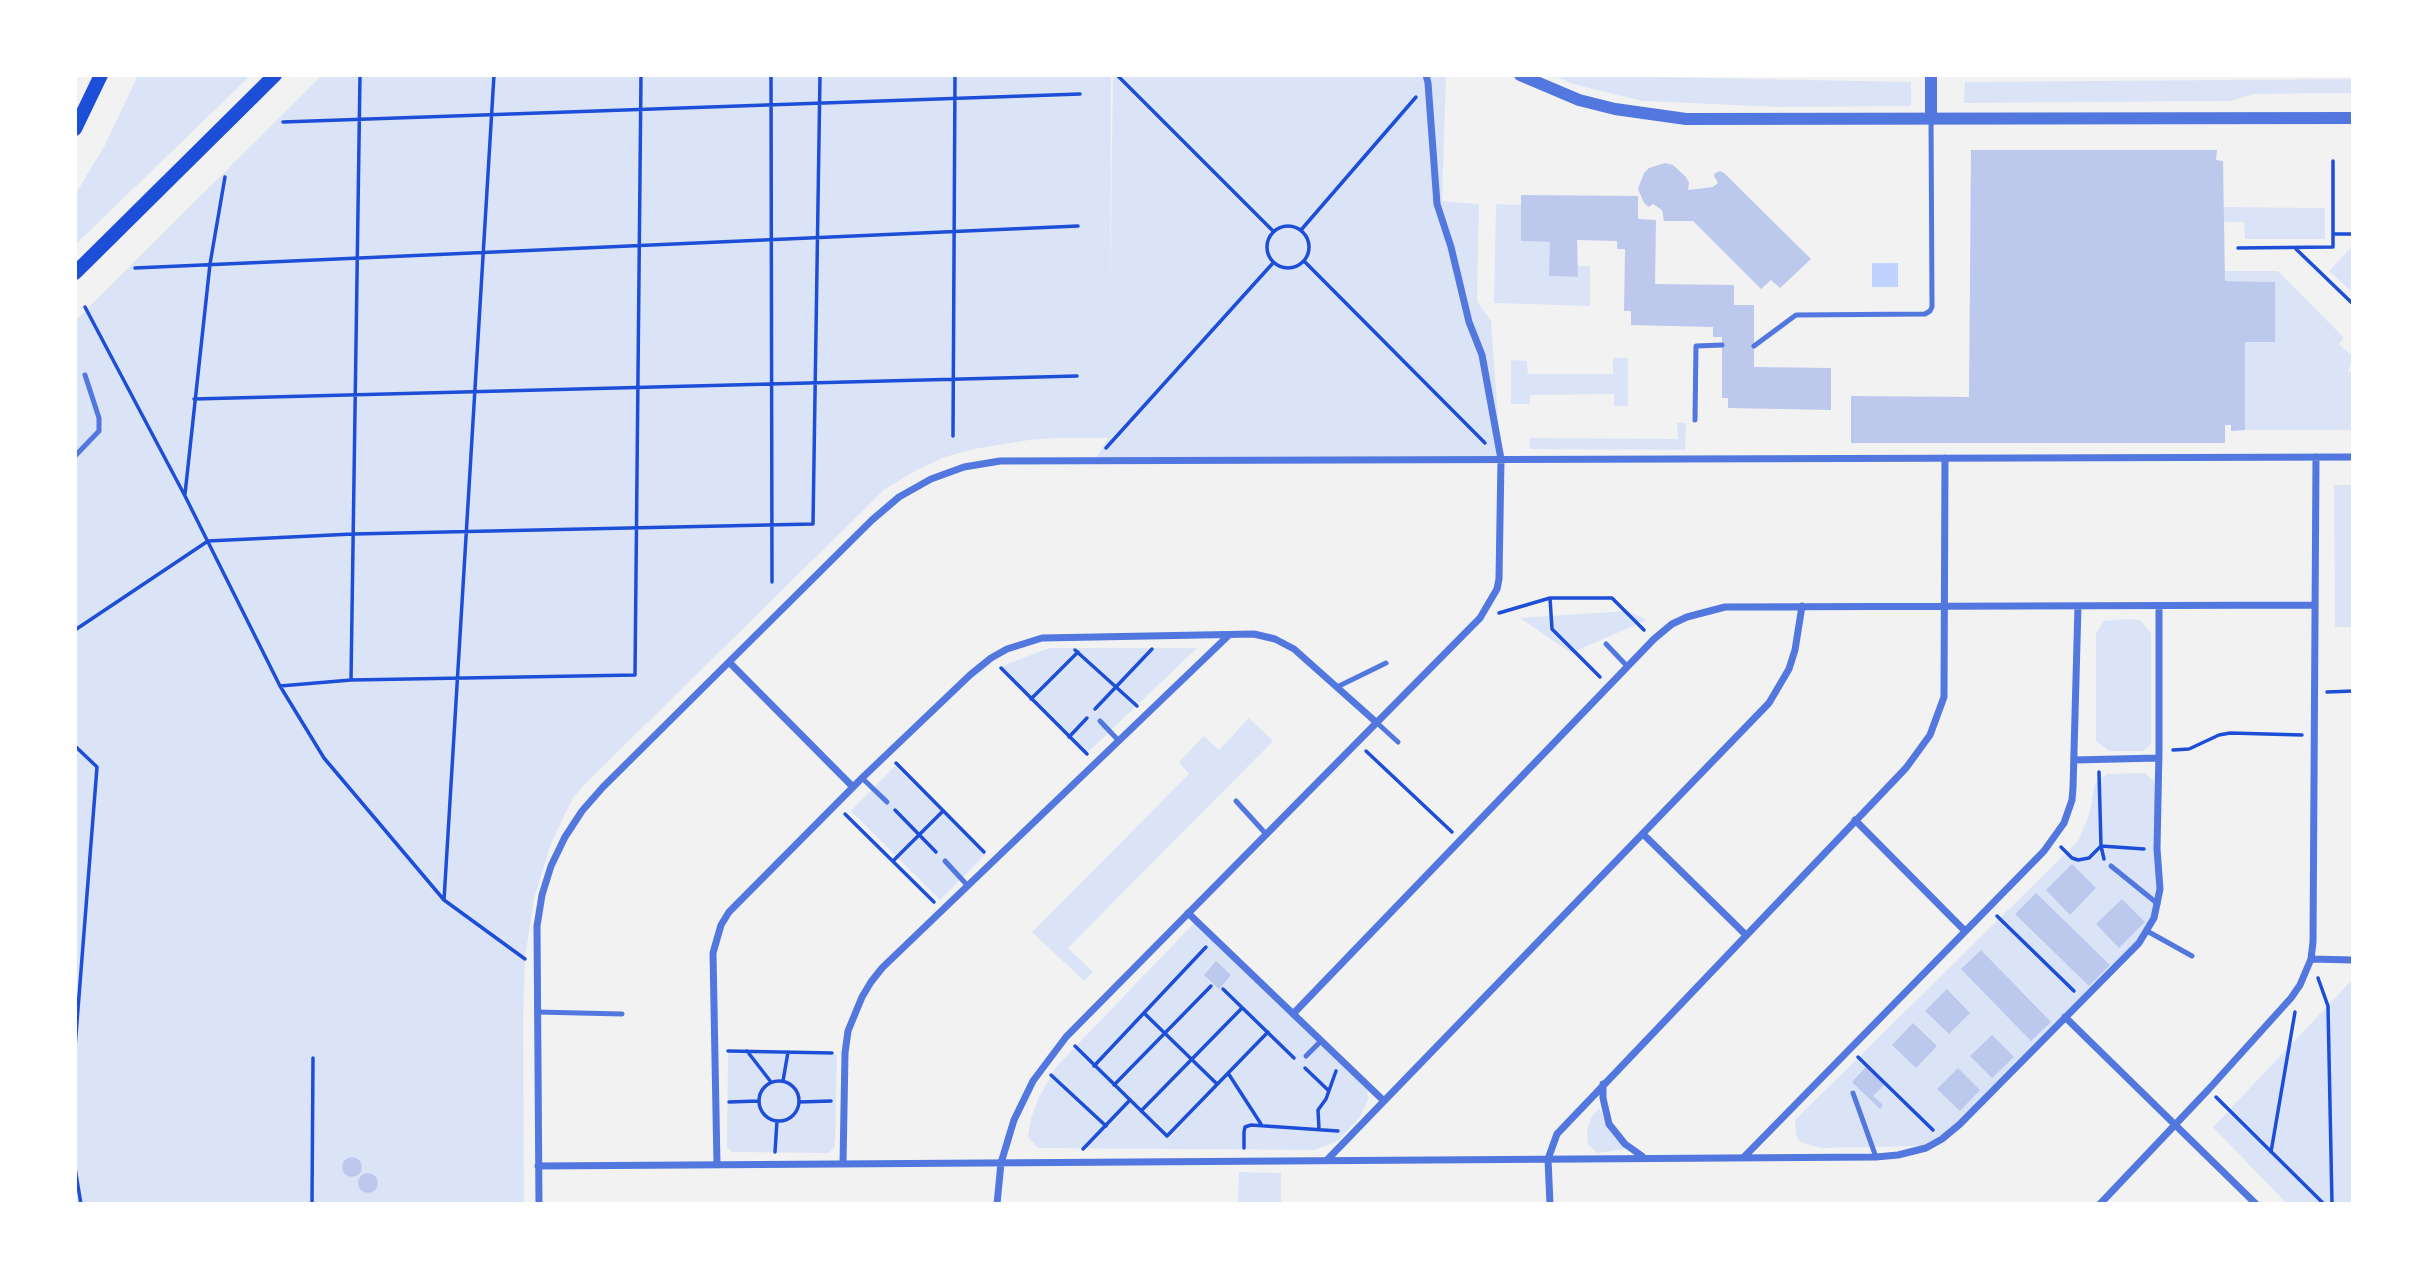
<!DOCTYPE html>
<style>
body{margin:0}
#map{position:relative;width:2428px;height:1279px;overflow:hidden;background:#f2f2f2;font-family:"Playfair Display",serif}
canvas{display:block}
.frame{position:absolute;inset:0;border:77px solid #fff;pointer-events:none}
</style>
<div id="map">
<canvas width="2428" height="1279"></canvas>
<div class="frame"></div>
</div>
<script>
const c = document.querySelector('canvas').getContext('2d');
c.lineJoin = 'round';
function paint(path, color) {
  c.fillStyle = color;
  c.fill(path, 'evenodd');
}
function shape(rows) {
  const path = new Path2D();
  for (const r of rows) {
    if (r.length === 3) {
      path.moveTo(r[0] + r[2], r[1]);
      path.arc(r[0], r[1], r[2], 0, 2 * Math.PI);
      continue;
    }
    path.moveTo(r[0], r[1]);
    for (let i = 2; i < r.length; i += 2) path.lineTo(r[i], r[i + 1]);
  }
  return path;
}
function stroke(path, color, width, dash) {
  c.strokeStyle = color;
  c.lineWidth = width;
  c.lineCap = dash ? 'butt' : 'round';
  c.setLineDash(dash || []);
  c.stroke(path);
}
paint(shape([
 [138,75,251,75,75,245,75,195,105,145],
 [322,75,1111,75,1110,295,1113,75,1446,75,1442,201,1479,204,1477,301,1491,321,1501,459,1095,460,1108,438,1056,438,1029,440,974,449,945,457,917,470,885,489,586,783,573,798,566,812,552,841,534,898,525,958,523,1020,524,1204,75,1204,75,321],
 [1553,75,1911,82,1911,106,1780,107,1643,101,1573,84],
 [2353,79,2353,93,2254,94,2230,101,1964,103,1965,82],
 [1496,204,1521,205,1521,241,1550,242,1550,276,1577,277,1578,266,1590,266,1590,306,1494,303],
 [2222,207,2325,208,2325,239,2245,239,2244,222,2222,222],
 [2353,246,2353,293,2329,271],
 [2225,271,2278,271,2344,338,2339,344,2353,357,2348,372,2353,373,2353,430,2245,430,2245,342,2275,342,2275,282,2225,281],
 [1613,358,1628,358,1628,406,1614,406,1614,394,1530,395,1530,404,1511,404,1511,360,1527,361,1528,374,1613,374],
 [1677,423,1686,423,1685,450,1530,449,1529,438,1678,439],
 [2334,485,2353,485,2353,627,2335,627],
 [1627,611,1647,620,1571,653,1520,618],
 [2124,619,2140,620,2151,633,2151,744,2143,751,2109,751,2096,741,2096,633,2104,621],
 [1049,648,1197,648,1087,753,1000,667],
 [1249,718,1273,741,1068,948,1093,972,1084,981,1032,932,1189,774,1179,762,1204,736,1219,750],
 [895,766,985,855,940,900,851,811],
 [2145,773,2154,781,2157,788,2159,899,2150,930,1945,1139,1921,1146,1821,1148,1800,1142,1796,1135,1795,1120,2078,841,2089,815,2095,784,2099,779,2108,774],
 [1194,923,1356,1072,1367,1088,1368,1100,1360,1117,1338,1141,1314,1150,1038,1148,1028,1137,1031,1118,1039,1097,1056,1067],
 [2353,979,2352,1204,2287,1204,2213,1127],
 [728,1053,837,1055,835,1145,833,1149,829,1153,732,1152,727,1147,727,1139],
 [1599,1108,1610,1131,1626,1149,1597,1153,1588,1145,1587,1131,1591,1118],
 [1239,1172,1281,1173,1281,1204,1238,1204]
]), '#dbe4f7');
paint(shape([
 [1872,263,1898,263,1898,287,1872,287]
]), '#bfd3fe');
paint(shape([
 [1971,150,2217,150,2216,160,2223,161,2225,281,2275,282,2275,342,2245,342,2245,430,2231,431,2231,425,2225,425,2225,443,1851,443,1851,396,1969,397],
 [1665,163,1673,165,1686,177,1689,183,1688,190,1713,187,1718,183,1714,176,1715,173,1720,171,1724,173,1811,259,1780,288,1771,280,1761,289,1693,221,1664,221,1662,210,1653,204,1649,207,1644,203,1638,189,1644,173,1649,168],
 [1521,195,1638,196,1638,219,1656,220,1655,284,1734,285,1734,305,1754,305,1754,367,1831,368,1831,410,1728,408,1728,398,1722,398,1722,337,1713,337,1713,327,1631,325,1631,311,1624,311,1625,249,1617,249,1617,241,1577,240,1578,277,1549,276,1550,242,1521,241],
 [2072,864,2096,888,2070,915,2046,890],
 [2036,893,2110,965,2089,986,2015,914],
 [2122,899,2145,922,2119,948,2096,924],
 [1981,950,2051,1022,2031,1041,1961,969],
 [1216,961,1231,975,1219,989,1204,975],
 [1947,989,1970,1013,1949,1034,1925,1011],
 [1913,1023,1937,1046,1916,1068,1892,1045],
 [1992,1035,2014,1057,1992,1078,1970,1056],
 [1867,1066,1885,1084,1873,1096,1883,1105,1880,1109,1852,1082],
 [1958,1068,1980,1090,1960,1111,1937,1089],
 [352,1167,10],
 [368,1183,10]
]), '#bdc9ec');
stroke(shape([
 [771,75,772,582],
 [1117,75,1273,231],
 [283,122,1080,94],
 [1288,247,21],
 [1301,230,1416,97],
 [2334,234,2353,234],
 [2238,248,2333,247,2333,161],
 [2295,248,2353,304],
 [1304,261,1485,443],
 [135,268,1078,226],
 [85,307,185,496,280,686,324,758,444,900,525,959],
 [194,399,1077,376],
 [953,436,955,75],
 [1106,448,1273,263],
 [185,494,210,264,225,177],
 [1550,598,1552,629,1600,677],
 [1499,613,1550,598,1612,598,1644,630],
 [75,630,208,541,353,534,813,524,820,75],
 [1075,650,1137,706],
 [1001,668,1087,754],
 [351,680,360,75],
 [280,686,351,680,635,675,641,75],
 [2327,692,2353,691],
 [1031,699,1078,652],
 [1095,709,1152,649],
 [1069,737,1087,718],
 [75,746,97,767,75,1047],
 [2173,750,2189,749,2219,735,2230,733,2302,735],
 [1366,751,1452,832],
 [896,763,984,852],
 [2099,772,2101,846,2104,859],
 [895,810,936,852],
 [845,814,934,902],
 [2061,847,2072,858,2078,860,2089,858,2101,846,2144,849],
 [893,861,943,811],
 [444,900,494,75],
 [1997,916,2074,991],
 [2318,978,2328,1006,2332,1204],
 [1223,989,1294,1058],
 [1144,1013,1217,1084],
 [1075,1046,1167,1136,1268,1032],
 [728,1051,832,1053],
 [747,1051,771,1082],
 [1858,1057,1933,1130],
 [1094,1066,1206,947],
 [1305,1068,1329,1091],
 [1228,1073,1261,1124],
 [1051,1075,1106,1126],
 [779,1101,20],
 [783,1081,788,1052],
 [1114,1085,1211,986],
 [2216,1097,2324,1204],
 [729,1102,758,1101],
 [799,1102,831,1101],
 [1141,1111,1242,1008],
 [1319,1129,1318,1110,1326,1099,1336,1071],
 [1244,1148,1244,1132,1245,1127,1251,1125,1338,1131],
 [1083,1149,1130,1100],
 [775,1152,777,1121],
 [2271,1152,2295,1012],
 [75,1168,81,1204],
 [312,1204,313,1058]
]), '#1d4ed8', 3.5);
stroke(shape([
 [1754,346,1796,315,1925,314,1930,311,1932,307,1931,118],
 [1695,420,1696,346,1722,345],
 [75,456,99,431,99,418,85,375],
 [1606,644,1627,666],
 [1337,687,1386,663],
 [1100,721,1119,741],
 [1376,722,1398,742],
 [862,778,887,802],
 [1236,801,1266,834],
 [945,861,968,886],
 [2111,866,2158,904],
 [2147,931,2192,956],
 [537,1012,622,1014],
 [1306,1056,1321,1041],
 [1853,1093,1876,1157]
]), '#5277de', 5);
stroke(shape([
 [729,662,853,787],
 [2074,760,2159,758],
 [1855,820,1965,931],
 [1643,834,1746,935],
 [1188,913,1384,1101],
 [2311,959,2353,960],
 [1293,1014,1654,639,1672,624,1687,617,1725,607,2315,605],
 [2065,1017,2256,1204],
 [1603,1084,1603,1098,1609,1124,1625,1144,1642,1156],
 [1744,1157,2044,851,2064,823,2072,800,2073,788,2078,606],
 [1327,1160,1769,703,1789,669,1795,650,1802,606],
 [843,1164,845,1053,848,1031,862,997,871,982,882,968,1229,635],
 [717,1165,713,953,721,925,729,912,862,778,970,675,991,658,1007,649,1042,638,1254,634,1275,639,1294,649,1376,722],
 [538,1166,1876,1157,1898,1155,1926,1148,1942,1139,1960,1124,2139,943,2154,918,2160,889,2157,849,2159,751,2159,606],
 [539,1204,537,926,542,895,551,866,565,837,582,811,603,787,872,520,899,497,931,479,964,467,1000,461,2353,457],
 [997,1204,1001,1163,1014,1120,1033,1081,1066,1037,1480,618,1497,589,1499,579,1501,459,1482,355,1469,322,1451,247,1437,204,1428,83,1426,75],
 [1550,1204,1548,1159,1557,1134,1906,768,1930,735,1944,697,1945,458],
 [2100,1204,2208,1090,2291,998,2300,985,2311,959,2313,942,2316,457]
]), '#5277de', 7);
stroke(shape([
 [1520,75,1579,100,1615,109,1686,119,2353,118],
 [1931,118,1931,75]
]), '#5277de', 12);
stroke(shape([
 [75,129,101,75],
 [75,273,275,75]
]), '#1d4ed8', 14);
</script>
